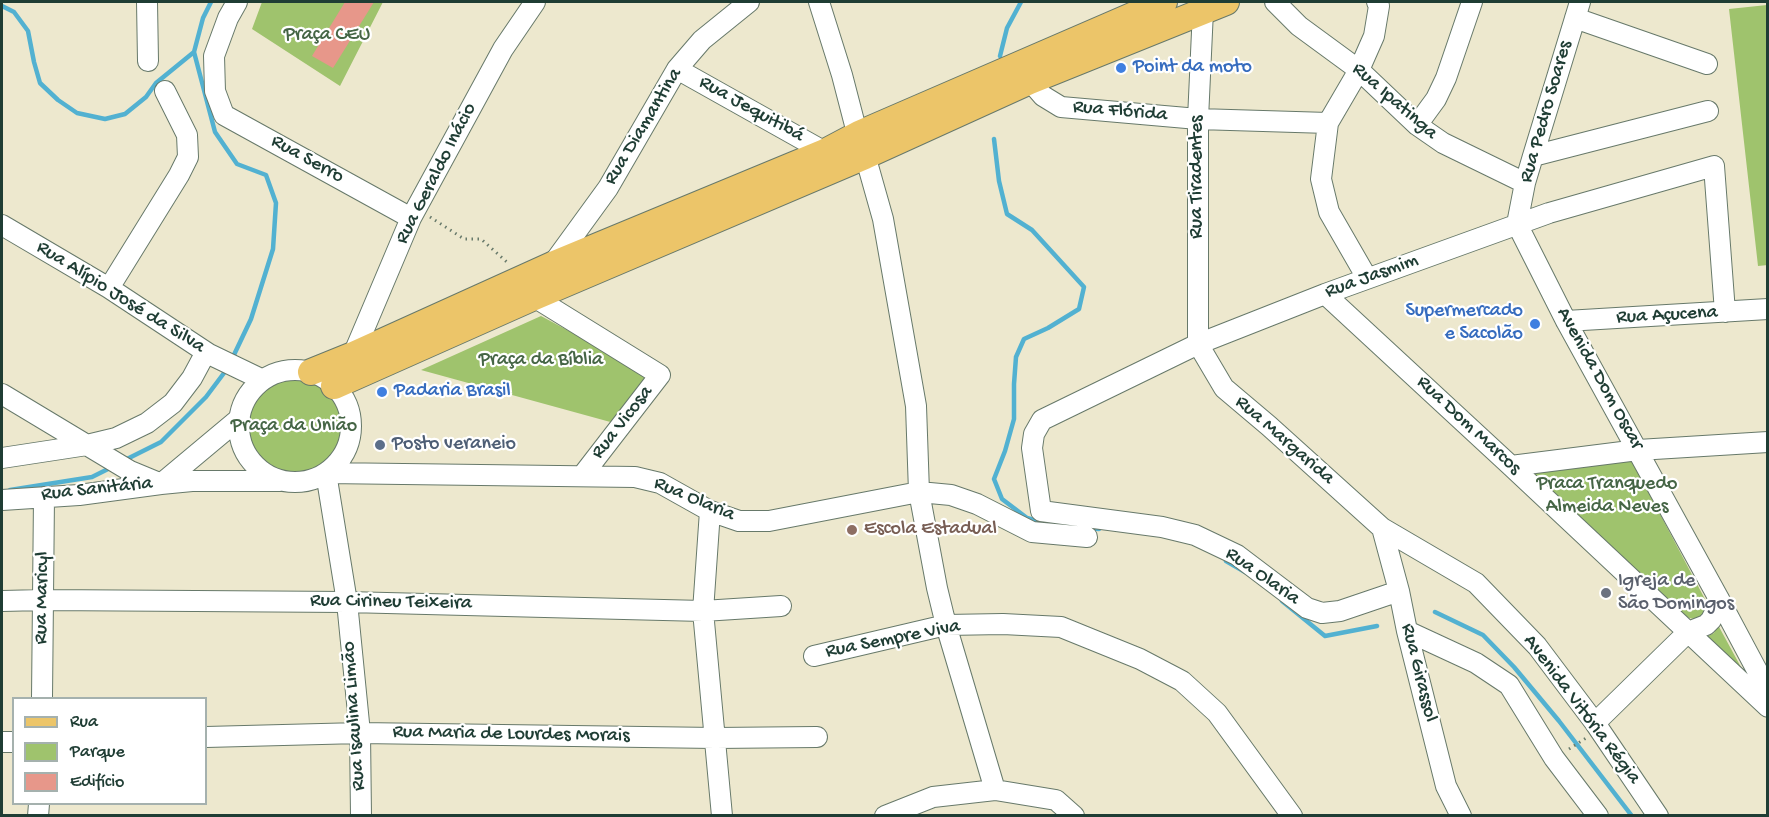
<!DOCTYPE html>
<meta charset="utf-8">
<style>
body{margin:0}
#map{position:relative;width:1769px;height:817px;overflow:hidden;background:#ede8ce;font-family:"Gochi Hand",sans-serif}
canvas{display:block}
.frame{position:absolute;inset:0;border:3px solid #1f3d34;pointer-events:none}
.legend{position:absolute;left:12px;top:697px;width:195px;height:108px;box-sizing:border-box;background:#fff;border:2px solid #a5b1ae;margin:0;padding:8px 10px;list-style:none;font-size:18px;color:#1f3d34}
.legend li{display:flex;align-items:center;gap:12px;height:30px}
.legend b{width:30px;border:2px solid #a5b1ae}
</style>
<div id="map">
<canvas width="1769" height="817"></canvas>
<div class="frame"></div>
<ul class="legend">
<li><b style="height:8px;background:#ecc569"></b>Rua</li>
<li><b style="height:16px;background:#9fc36d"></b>Parque</li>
<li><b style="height:16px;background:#e7978a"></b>Edifício</li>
</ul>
</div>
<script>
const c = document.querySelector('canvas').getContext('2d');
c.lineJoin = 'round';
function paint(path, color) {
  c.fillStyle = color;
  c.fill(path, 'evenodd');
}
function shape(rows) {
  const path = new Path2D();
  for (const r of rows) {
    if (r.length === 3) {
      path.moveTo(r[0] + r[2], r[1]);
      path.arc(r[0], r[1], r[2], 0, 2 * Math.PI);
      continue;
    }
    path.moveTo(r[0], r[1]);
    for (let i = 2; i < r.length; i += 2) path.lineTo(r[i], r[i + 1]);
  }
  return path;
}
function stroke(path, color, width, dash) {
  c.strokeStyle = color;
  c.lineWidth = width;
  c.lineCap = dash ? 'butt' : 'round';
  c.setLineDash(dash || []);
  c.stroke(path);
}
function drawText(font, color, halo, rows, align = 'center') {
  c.font = font + ' "Gochi Hand",sans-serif';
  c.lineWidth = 4.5;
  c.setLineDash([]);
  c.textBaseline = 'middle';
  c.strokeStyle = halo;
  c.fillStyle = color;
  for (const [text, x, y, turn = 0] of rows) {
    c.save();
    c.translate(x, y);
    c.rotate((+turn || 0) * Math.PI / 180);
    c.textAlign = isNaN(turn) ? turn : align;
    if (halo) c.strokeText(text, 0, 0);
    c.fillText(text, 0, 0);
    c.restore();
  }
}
paint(shape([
 [262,2,383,2,340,86,252,29],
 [1767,5,1768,265,1758,266,1729,9],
 [541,316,653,376,614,423,421,370],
 [294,427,48],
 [1630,459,1633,463,1707,603,1707,608,1702,616,1698,618,1694,619,1685,617,1534,476,1534,472],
 [1718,625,1748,680,1706,637,1714,633]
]), '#9fc36d');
stroke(shape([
 [211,2,203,18,194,52,215,132,237,164,266,175,276,203,273,249,251,319,232,359],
 [2,6,14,12,28,31,34,62,40,83,58,100,77,113,105,119,125,114,146,97,156,83,194,52],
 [1000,56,1007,28,1021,2],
 [994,139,999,181,1007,214,1032,230,1084,287,1079,309,1048,328,1024,339,1016,357,1014,384,1014,419,1005,451,994,479,1002,499,1027,518,1048,524],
 [125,460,161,442,206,397,227,369],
 [10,490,92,477,112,467],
 [1086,528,1099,529],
 [1226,561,1245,572],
 [1282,601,1325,636,1377,626],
 [1435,612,1483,635,1514,667,1559,721,1632,816]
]), '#52b1d1', 4.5);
paint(shape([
 [345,2,374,2,333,68,312,56]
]), '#e7978a');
const minor = shape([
 [147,2,148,61],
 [237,2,228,18,214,56,215,91,224,115,411,218],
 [819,2,842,75,856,129,859,134,883,219,916,406,919,492,937,588,946,625,995,790],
 [1275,2,1299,26,1359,70,1417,125,1443,143,1525,183],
 [1580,2,1533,156,1525,183,1517,224,1566,321,1719,599,1768,691],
 [1203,10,1198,119,1198,344,1224,388,1269,426,1382,528,1476,583,1537,646,1595,723,1658,816],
 [1575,18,1707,64],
 [677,69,825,152],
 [1030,81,1043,96,1061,107,1198,119,1328,123],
 [1417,125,1436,99,1446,78,1472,2],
 [1533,156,1708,111],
 [2,225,109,288,209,354,263,380],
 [552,265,608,188,677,69,702,40,749,2],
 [1367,278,1329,212,1321,179,1328,123,1359,70,1374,36,1379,6,1377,2],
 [109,288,179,175,188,157,187,135,165,91],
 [1325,294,1511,466,1768,707],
 [534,297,660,375,582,476],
 [1566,321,1768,309],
 [353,355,411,218,503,49,535,2],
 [295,426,56],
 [2,394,130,471,159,483],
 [2,458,87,445,116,438,147,423,173,403,192,378,206,352],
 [1511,466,1638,450,1768,442],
 [161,484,240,418],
 [2,500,79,495,161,484,192,481,280,481],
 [710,511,703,611,722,816],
 [1382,528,1399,591,1407,631,1446,786,1461,816],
 [1399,591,1340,611,1322,613,1307,608,1237,555,1195,535,1162,527,1041,511,1032,448,1034,434,1042,420,1198,344,1325,294,1549,213,1714,166,1725,312],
 [2,601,43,600,347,602,703,611,781,606],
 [1407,631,1476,663,1509,685,1554,758,1598,816],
 [814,656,946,625,1003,624,1061,627,1140,659,1182,681,1217,713,1292,816],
 [42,698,44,497],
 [1595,723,1688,632,1706,625,1711,620,1715,612,1719,599],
 [206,737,360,733,715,738,817,737],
 [2,742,14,742],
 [38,816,39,804],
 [361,816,360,733,347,602,326,473,635,477,660,483,710,511,739,521,769,521,919,492,951,495,977,504,1032,532,1087,537],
 [885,816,933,797,995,790,1056,800,1074,816]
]);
const major = shape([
 [311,372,353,355,552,265,825,152,859,134,1164,2],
 [334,386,534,297,865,156,1030,81,1226,2]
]);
stroke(minor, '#67796a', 22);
stroke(major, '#67796a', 28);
stroke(shape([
 [430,217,464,239,481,239,509,264],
 [1569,749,1586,738]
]), '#67796a', 3, [1.5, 4.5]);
stroke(minor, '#fff', 20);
stroke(major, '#ecc569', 26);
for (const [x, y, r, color] of [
 [1121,68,6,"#3f7fe0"],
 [1535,324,6,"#3f7fe0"],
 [382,392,6,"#3f7fe0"],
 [380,445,6,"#5c6f8a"],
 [852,530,6,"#8d6e63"],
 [1606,593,6,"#6b7280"]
]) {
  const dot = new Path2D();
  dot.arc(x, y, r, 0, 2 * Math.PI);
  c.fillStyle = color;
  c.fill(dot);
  stroke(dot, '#fff', 2);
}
drawText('20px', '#456545', '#fff', [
 ["Praça CEU",327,36],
 ["Praça da Bíblia",541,361],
 ["Praça da União",294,427],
 ["Praca Tranquedo",1607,485],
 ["Almeida Neves",1607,508]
]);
drawText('20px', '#366cbe', '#fff', [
 ["Point da moto",1133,68],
 ["Supermercado",1523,312,"right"],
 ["e Sacolão",1523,335,"right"],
 ["Padaria Brasil",394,392]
], 'left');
drawText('20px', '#1f3d34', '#fff', [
 ["Rua Ipatinga",1394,102,41],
 ["Rua Jequitibá",751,110,29],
 ["Rua Flórida",1120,112,5],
 ["Rua Pedro Soares",1547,112,-74],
 ["Rua Diamantina",644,127,-59],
 ["Rua Serro",307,160,29],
 ["Rua Geraldo Inácio",437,174,-63],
 ["Rua Tiradentes",1198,177,-90],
 ["Rua Jasmim",1372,277,-20],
 ["Rua Alípio José da Silva",120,298,32],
 ["Rua Açucena",1667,316,-3],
 ["Avenida Dom Oscar",1599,379,61],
 ["Rua Vicosa",623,423,-52],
 ["Rua Dom Marcos",1468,426,43],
 ["Rua Margarida",1284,441,41],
 ["Rua Sanitária",97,490,-6],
 ["Rua Olaria",694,500,23],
 ["Rua Olaria",1262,577,35],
 ["Rua Maricyl",43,598,-89],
 ["Rua Cirineu Teixeira",391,603,1],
 ["Rua Sempre Viva",893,640,-11],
 ["Rua Girassol",1418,673,76],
 ["Avenida Vitória Régia",1581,710,53],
 ["Rua Isaulina Limão",355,716,-94],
 ["Rua Maria de Lourdes Morais",511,735,1]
]);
drawText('20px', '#4e5e75', '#fff', [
 ["Posto veraneio",392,445]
], 'left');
drawText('20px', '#785e54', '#fff', [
 ["Escola Estadual",864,530]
], 'left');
drawText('20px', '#5b616d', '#fff', [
 ["Igreja de",1618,582],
 ["São Domingos",1618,605]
], 'left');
</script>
